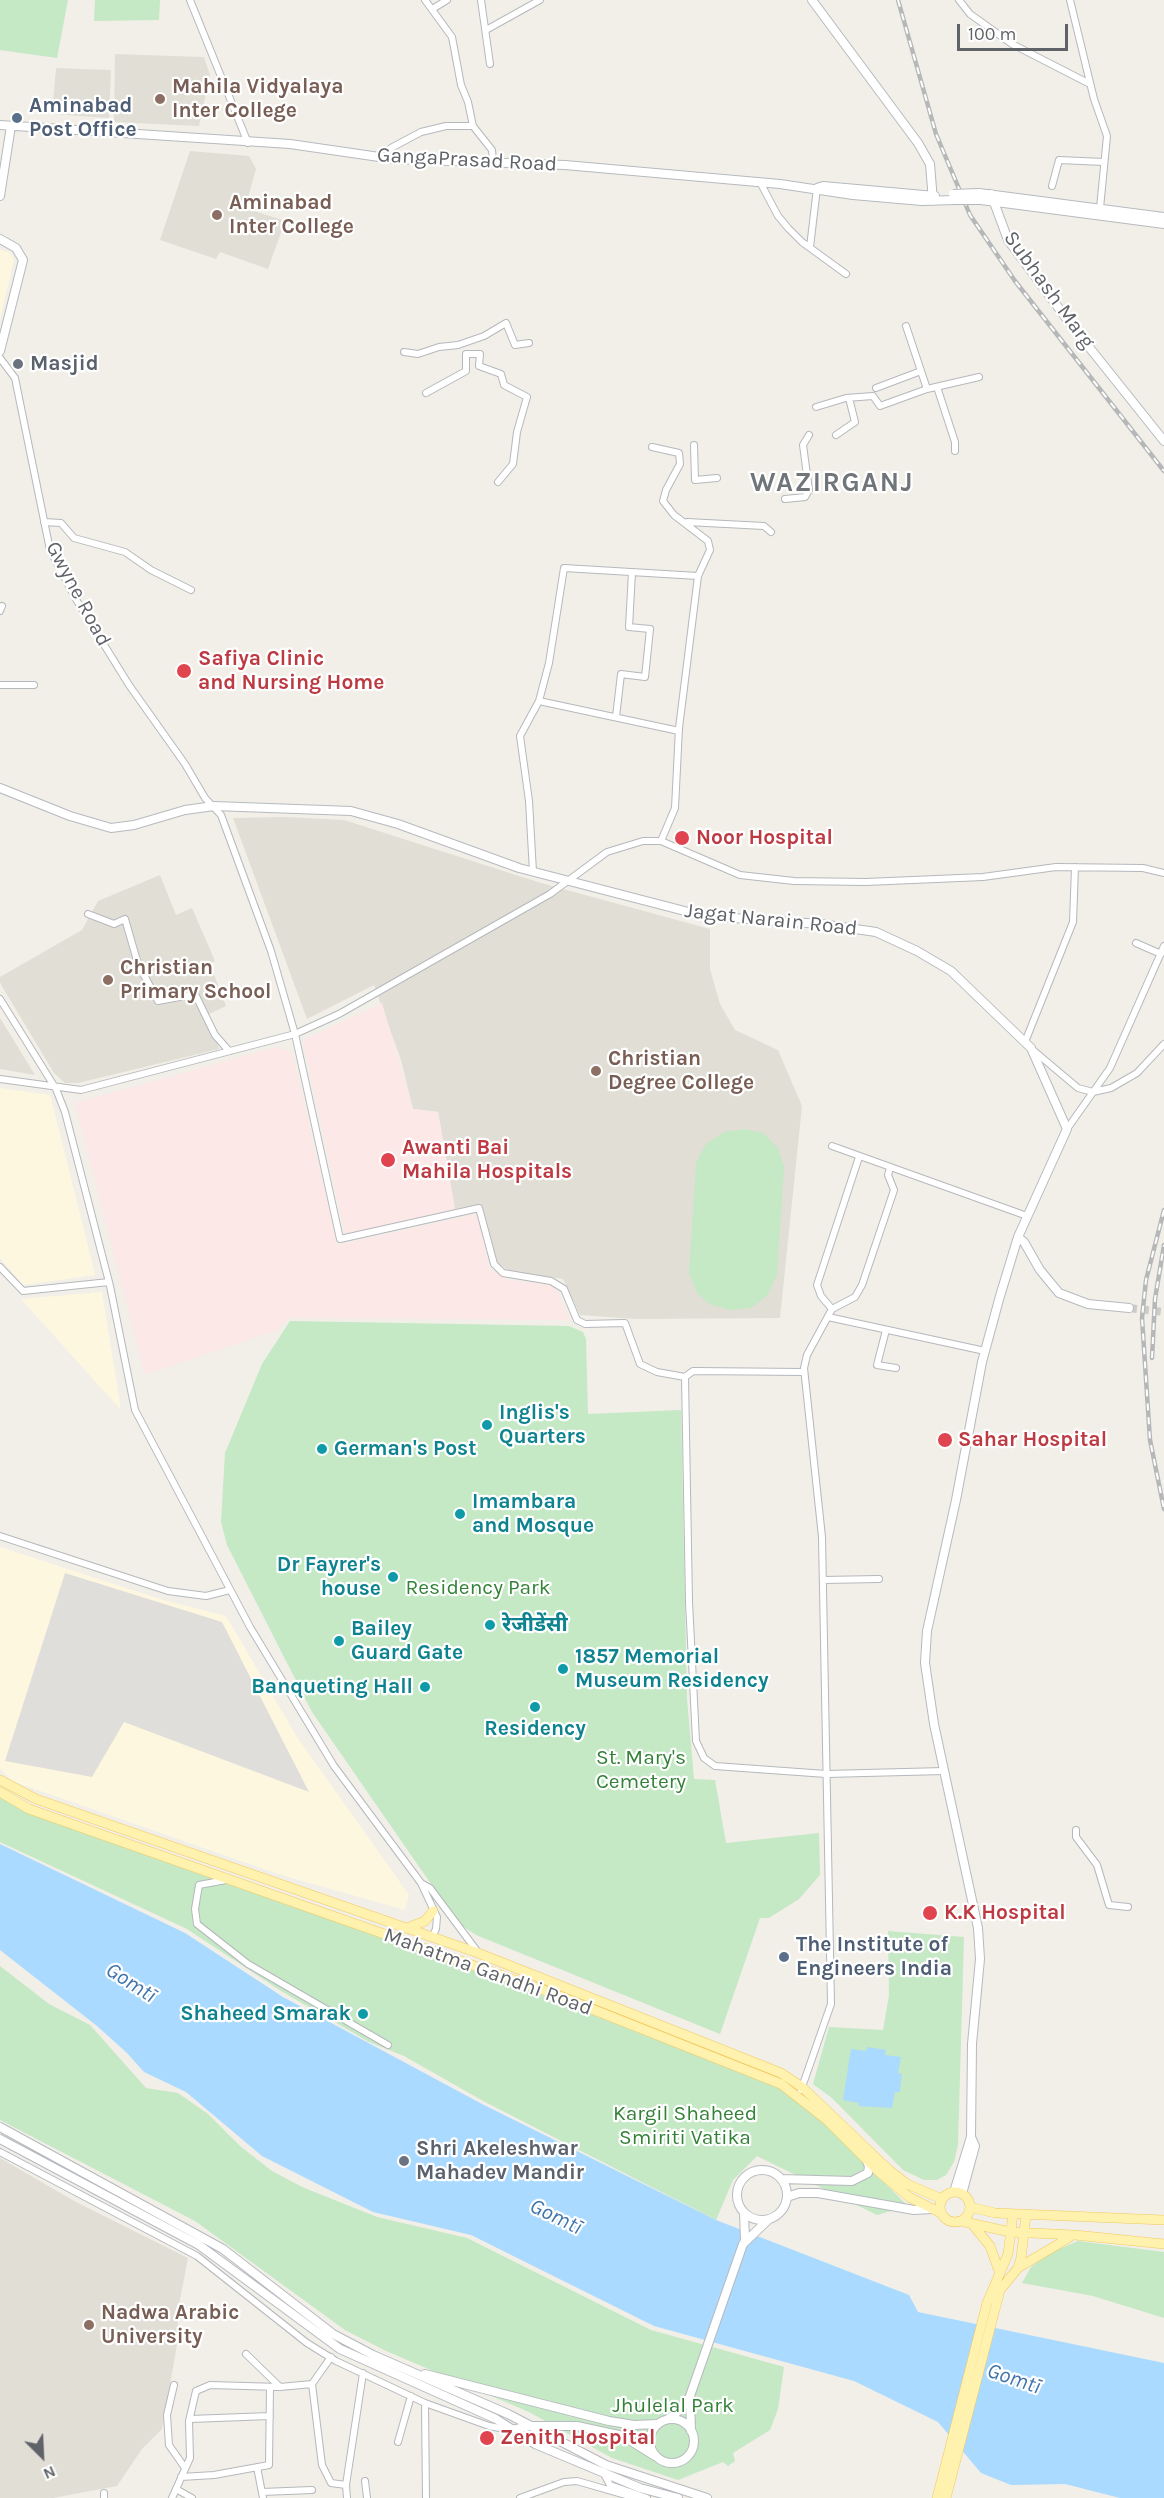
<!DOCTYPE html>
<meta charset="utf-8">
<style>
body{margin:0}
#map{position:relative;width:1164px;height:2498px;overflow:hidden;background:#f1efe8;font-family:Karla,sans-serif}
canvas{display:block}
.north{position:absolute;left:12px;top:2426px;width:60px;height:60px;-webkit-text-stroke:4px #fff;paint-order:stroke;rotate:156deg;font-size:16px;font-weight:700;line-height:24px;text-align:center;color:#5f6368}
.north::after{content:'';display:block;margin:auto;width:21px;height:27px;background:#5f6368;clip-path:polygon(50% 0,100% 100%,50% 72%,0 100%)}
.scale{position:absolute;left:957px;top:24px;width:111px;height:27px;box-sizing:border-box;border:3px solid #5f6368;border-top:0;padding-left:8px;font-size:18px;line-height:21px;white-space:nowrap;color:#5f6368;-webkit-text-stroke:4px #fff;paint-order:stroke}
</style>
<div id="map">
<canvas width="1164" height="2498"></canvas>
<div class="north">N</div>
<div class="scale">100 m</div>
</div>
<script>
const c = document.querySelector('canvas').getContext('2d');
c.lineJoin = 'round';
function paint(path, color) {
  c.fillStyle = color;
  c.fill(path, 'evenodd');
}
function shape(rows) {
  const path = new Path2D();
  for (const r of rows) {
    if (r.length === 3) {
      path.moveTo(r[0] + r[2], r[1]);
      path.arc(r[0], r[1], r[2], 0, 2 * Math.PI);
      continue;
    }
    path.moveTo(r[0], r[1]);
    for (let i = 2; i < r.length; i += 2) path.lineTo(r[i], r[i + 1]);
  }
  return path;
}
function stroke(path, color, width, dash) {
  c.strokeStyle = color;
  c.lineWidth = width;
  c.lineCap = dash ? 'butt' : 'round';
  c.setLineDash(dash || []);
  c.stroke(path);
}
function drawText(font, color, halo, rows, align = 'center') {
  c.font = font + ' Karla,"Noto Sans Devanagari",sans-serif';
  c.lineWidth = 4.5;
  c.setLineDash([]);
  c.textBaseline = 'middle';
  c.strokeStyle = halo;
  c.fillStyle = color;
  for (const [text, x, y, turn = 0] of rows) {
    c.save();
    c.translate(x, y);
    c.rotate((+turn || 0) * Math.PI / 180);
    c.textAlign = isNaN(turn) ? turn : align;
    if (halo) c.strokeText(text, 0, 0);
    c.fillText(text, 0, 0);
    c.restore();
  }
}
paint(shape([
 [0,250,9,252,14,260,0,319],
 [0,1088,50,1095,95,1275,23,1285,0,1258],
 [102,1292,121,1410,21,1299],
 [0,1547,163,1600,226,1616,297,1737,409,1895,405,1910,278,1874,12,1781,0,1768]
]), '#fef7e0');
paint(shape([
 [65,1573,222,1622,309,1792,124,1722,92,1777,5,1761]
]), '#e0deda');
paint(shape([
 [115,54,204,57,210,75,199,126,114,122],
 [56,68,111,70,109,118,52,114],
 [190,151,249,156,256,169,245,208,285,221,268,269,220,252,216,259,160,240],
 [285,817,344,820,541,883,710,929,710,969,720,1004,735,1030,778,1050,802,1106,780,1318,636,1319,580,1315,563,1279,509,1271,495,1261,480,1204,455,1209,438,1112,413,1109,401,1060,374,985,307,1019,233,818],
 [160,875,176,915,192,908,215,961,210,964,226,1006,209,1014,219,1049,78,1083,65,1083,54,1073,0,983,0,977,82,930,98,901],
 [0,1018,35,1075,0,1069],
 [0,2158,76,2202,188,2258,179,2305,177,2345,162,2429,142,2449,117,2486,53,2498,0,2498]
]), '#e1ded6');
paint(shape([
 [382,1003,413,1109,438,1112,455,1209,345,1235,303,1040],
 [276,1047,292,1052,337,1245,477,1214,489,1268,508,1280,552,1285,559,1294,569,1320,289,1318,276,1331,145,1375,75,1103]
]), '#fce8e6');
paint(shape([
 [0,0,68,0,57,58,0,50],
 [95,0,160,0,159,20,94,21],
 [745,1129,763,1133,778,1148,784,1167,777,1275,767,1296,751,1308,730,1310,709,1304,697,1293,689,1273,696,1163,706,1144,724,1132],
 [290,1321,569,1326,583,1332,586,1339,588,1414,681,1410,687,1699,694,1779,715,1780,726,1843,819,1833,820,1875,799,1899,769,1918,760,1918,720,2034,476,1935,458,1923,312,1712,227,1545,221,1522,225,1453,262,1364],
 [0,1797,41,1818,508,1982,781,2088,820,2119,908,2206,877,2215,757,2156,733,2180,716,2220,485,2102,404,2056,369,2042,281,1991,187,1929,0,1842],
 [888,1931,964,1937,958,2145,954,2162,946,2175,937,2180,924,2180,903,2170,832,2098,813,2084,829,2027,883,2030,889,1995],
 [0,1966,49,2004,90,2025,146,2088,178,2093,208,2114,240,2146,272,2171,302,2187,377,2217,467,2238,651,2330,784,2367,778,2409,770,2430,733,2453,735,2461,728,2466,723,2462,678,2480,612,2458,529,2412,384,2350,345,2330,195,2221,0,2120],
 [1078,2241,1164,2252,1164,2318,1093,2296,1022,2283,1031,2267,1050,2253]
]), '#c5e8c5');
paint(shape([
 [0,1844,185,1933,283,1997,482,2104,716,2220,909,2295,918,2312,1164,2363,1164,2498,1120,2498,1065,2484,1011,2485,981,2473,938,2422,854,2381,654,2326,471,2235,373,2212,262,2156,186,2092,144,2072,127,2053,97,2026,0,1950],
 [867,2047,886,2050,885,2055,901,2057,898,2073,902,2074,900,2092,895,2092,892,2108,858,2106,859,2103,843,2100,851,2049,866,2051]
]), '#aadaff');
stroke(shape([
 [1129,1308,1164,1312]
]), '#ccccc8', 8, [8, 4]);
const street = shape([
 [190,0,248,143],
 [425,0,452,37,461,85,468,102,473,126,492,150,493,162],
 [481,0,490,64],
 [959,0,970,14,1012,44,1090,84],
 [1070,0,1094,99,1107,136,1100,208],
 [434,8,447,0],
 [486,30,540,0],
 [391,148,421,132,446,126,473,126],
 [760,182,778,216,788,228,802,242,846,274],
 [1052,186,1059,160,1104,162],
 [810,247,817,188],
 [906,326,927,389],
 [404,352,418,354,439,347,458,345,484,336,506,323,515,345,529,343],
 [0,358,15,378,50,550,77,601,129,685,185,764,205,798,221,815,271,951,295,1034,340,1239,479,1208,494,1264,503,1273,551,1281,564,1289,577,1320,585,1324,625,1323,640,1364,657,1372,685,1377],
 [937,387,955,442,955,451],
 [876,388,921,371],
 [426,393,466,371,466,354,480,354,479,366,501,374,504,385,527,397,517,432,513,464,498,482],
 [816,407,846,398,873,396,880,406,927,389,979,377],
 [836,435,855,422,849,398],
 [694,445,695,480,717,478],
 [652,447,679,453,680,464,666,490,663,501,674,515,708,541,710,550,698,576,679,728,675,808,661,841],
 [785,499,805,497,809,490,803,445,809,435],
 [44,522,61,523,74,538,125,552,151,570,191,590],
 [687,522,764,526,771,532],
 [0,611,2,606],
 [0,685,34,685],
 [539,701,679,731],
 [616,717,621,674,645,677,650,629,629,627,632,572],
 [533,872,529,801,520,736,539,701,549,663,564,568,698,576],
 [88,914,114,924,125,919,138,964,158,1001,195,994,215,1035,229,1051],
 [1136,943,1161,954],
 [0,999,56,1089,65,1112,110,1286,135,1410,250,1627,334,1766,421,1883,437,1917,436,1929,432,1937],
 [1025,1042,1073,922,1075,867],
 [1034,1051,1078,1088,1093,1092,1111,1088,1137,1073,1164,1044],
 [0,1079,81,1090,295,1034,339,1014,550,894,607,852,643,841,661,841,740,875,794,881,866,882,983,877,1056,867,1143,868,1164,873],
 [1067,1129,1110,1068,1164,946],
 [832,1146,1027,1216],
 [0,1267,23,1291,109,1282],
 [832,1309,821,1296,817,1285,859,1157],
 [828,1317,985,1351],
 [886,1330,877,1365,896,1368],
 [685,1377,689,1602,696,1741,704,1758,715,1766,826,1774,944,1771],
 [685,1377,693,1371,804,1372],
 [0,1536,168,1591,206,1596,230,1590],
 [823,1580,879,1579],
 [1076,1830,1076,1837,1097,1865,1109,1905,1128,1907],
 [226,1880,199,1885,195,1909,197,1924,248,1964,388,2045],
 [421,1883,430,1888,477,1951],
 [801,2090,831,2004,822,1537,804,1368,807,1355,832,1309,855,1297,862,1285,894,1190,888,1175,890,1168],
 [0,2152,197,2256,307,2343,336,2361,425,2403,489,2426,510,2430],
 [246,2354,280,2387],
 [312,2384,322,2465,331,2483,346,2485,347,2498],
 [174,2385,167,2415,169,2445,185,2468],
 [425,2403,426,2498],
 [190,2419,270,2416],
 [398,2442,411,2396],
 [257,2467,263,2498],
 [603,2472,610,2485,647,2498],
 [181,2477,214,2475,269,2465,270,2387],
 [365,2481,367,2498],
 [346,2485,363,2373],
 [176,2489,192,2498],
 [262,2492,312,2490],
 [104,2493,104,2498],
 [172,2498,190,2458,189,2421,196,2391,210,2385,280,2387,312,2384,331,2357],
 [520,2498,564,2482,577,2481,636,2498]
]);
const secondary = shape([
 [812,0,918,143,930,164,933,201],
 [0,125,290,144,393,159,565,165,780,184,853,195,922,201,955,200],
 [817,188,823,186,935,196],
 [979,193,1164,217],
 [991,194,1008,240,1069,322,1164,441],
 [0,196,11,126],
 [981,200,1164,224],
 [0,239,16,248,23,260,0,351],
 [0,788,70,816,111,828,134,825,185,810,214,806,351,811,398,824,519,868,704,916,821,924,876,932,917,951,951,971,1031,1048,1067,1129,1018,1237,1000,1296,982,1362,956,1500,927,1631,925,1663,934,1724,978,1928,980,1959,972,2044,971,2137,975,2146,962,2194],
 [1018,1237,1024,1242,1040,1270,1059,1293,1088,1304,1129,1308],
 [0,2127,223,2249,333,2334,373,2355,508,2414,606,2465,707,2498],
 [0,2139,199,2245,340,2349,496,2419,535,2444,640,2488,678,2498],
 [762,2195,25],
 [781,2179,852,2181,868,2173,869,2166,866,2159],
 [954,2192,971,2137],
 [787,2197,799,2193,818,2193,914,2210,931,2209],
 [744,2213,745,2240],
 [425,2374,609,2421,634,2425,657,2424],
 [672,2441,22],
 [668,2419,680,2410,688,2399],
 [512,2430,530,2426,577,2426,623,2436,655,2456],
 [691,2431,690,2396,743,2244,769,2219]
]);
const primary = shape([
 [0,1780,36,1799,478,1953,781,2073,802,2087,889,2170,907,2184,942,2199],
 [0,1792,29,1809,549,1992,781,2084,827,2120,879,2172,909,2197,941,2213],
 [407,1928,425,1921,433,1911],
 [955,2207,15],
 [970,2207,995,2213,1164,2220],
 [961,2221,1010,2232,1075,2235,1164,2244],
 [973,2225,990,2246,999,2271],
 [1018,2268,1070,2237],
 [937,2498,987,2303,1008,2254,1013,2214],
 [946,2498,1000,2290,1018,2268,1021,2258,1026,2215]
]);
stroke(street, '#b5b8bc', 8);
stroke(secondary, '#b6babf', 10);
stroke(primary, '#f2c960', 10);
stroke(street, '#fff', 6);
stroke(secondary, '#fff', 8);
stroke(primary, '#fff2af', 9);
const rail = shape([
 [898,0,936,134,970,215,1015,281,1164,471],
 [1164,1210,1146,1280,1142,1318,1150,1440,1164,1509],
 [1152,1358,1155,1299,1164,1245]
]);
stroke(rail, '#b6b7b8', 4.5);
stroke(rail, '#fff', 2, [7]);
const secondaryBridge = shape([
 [953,194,979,193],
 [955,200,981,200]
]);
stroke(secondaryBridge, '#b6babf', 10, []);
stroke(secondaryBridge, '#fff', 8);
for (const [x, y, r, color] of [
 [160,99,6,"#8d6e63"],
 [17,118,6,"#5c6f8a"],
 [217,215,6,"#8d6e63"],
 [18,364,6,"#6b7280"],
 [184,671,8,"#e0444e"],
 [682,838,8,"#e0444e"],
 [108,980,6,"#8d6e63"],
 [596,1071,6,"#8d6e63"],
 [388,1160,8,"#e0444e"],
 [487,1425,6,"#0f9aa8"],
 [945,1440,8,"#e0444e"],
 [322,1449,6,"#0f9aa8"],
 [460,1514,6,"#0f9aa8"],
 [393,1577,6,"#0f9aa8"],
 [490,1625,6,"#0f9aa8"],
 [339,1641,6,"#0f9aa8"],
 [563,1669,6,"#0f9aa8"],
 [425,1687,6,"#0f9aa8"],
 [535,1707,6,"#0f9aa8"],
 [930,1913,8,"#e0444e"],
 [784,1957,6,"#5c6f8a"],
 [363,2014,6,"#0f9aa8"],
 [404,2161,6,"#6b7280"],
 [89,2325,6,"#8d6e63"],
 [487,2438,8,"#e0444e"]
]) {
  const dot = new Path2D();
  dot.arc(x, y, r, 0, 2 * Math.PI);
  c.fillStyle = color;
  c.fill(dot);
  stroke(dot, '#fff', 2);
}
drawText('bold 21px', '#785e54', '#fff', [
 ["Mahila Vidyalaya",172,87],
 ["Inter College",172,111],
 ["Aminabad",229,203],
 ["Inter College",229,227],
 ["Christian",120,968],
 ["Primary School",120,992],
 ["Christian",608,1059],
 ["Degree College",608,1083],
 ["Nadwa Arabic",101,2313],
 ["University",101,2337]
], 'left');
drawText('bold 21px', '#4e5e75', '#fff', [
 ["Aminabad",29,106],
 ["Post Office",29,130],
 ["The Institute of",796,1945],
 ["Engineers India",796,1969]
], 'left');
drawText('21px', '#5f6368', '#fff', [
 ["GangaPrasad Road",467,160,3],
 ["Subhash Marg",1049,290,54],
 ["Gwyne Road",78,594,62],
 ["Jagat Narain Road",771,920,6],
 ["Mahatma Gandhi Road",488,1972,20]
]);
drawText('bold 21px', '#5b616d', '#fff', [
 ["Masjid",30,364],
 ["Shri Akeleshwar",416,2149],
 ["Mahadev Mandir",416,2173]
], 'left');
drawText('bold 21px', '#be3a42', '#fff', [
 ["Safiya Clinic",198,659],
 ["and Nursing Home",198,683],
 ["Noor Hospital",696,838],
 ["Awanti Bai",402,1148],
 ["Mahila Hospitals",402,1172],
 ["Sahar Hospital",958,1440],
 ["K.K Hospital",944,1913],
 ["Zenith Hospital",500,2438]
], 'left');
drawText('bold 21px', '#0d838f', '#fff', [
 ["Inglis's",499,1413],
 ["Quarters",499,1437],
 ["German's Post",334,1449],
 ["Imambara",472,1502],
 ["and Mosque",472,1526],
 ["Dr Fayrer's",381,1565,"right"],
 ["house",381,1589,"right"],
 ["रेजीडेंसी",502,1625],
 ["Bailey",351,1629],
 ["Guard Gate",351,1653],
 ["1857 Memorial",575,1657],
 ["Museum Residency",575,1681],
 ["Banqueting Hall",413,1687,"right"],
 ["Residency",535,1729,"center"],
 ["Shaheed Smarak",351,2014,"right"]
], 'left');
drawText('21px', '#348238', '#fff', [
 ["Residency Park",478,1588],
 ["St. Mary's",641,1758],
 ["Cemetery",641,1782],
 ["Kargil Shaheed",685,2114],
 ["Smiriti Vatika",685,2138],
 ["Jhulelal Park",673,2406]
]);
drawText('italic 22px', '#4174aa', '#fff', [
 ["Gomtī",131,1983,33],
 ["Gomtī",556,2217,26],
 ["Gomtī",1014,2379,19]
]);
c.letterSpacing = '1.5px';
drawText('bold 27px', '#70757a', '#fff', [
 ["WAZIRGANJ",832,483]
]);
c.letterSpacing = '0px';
</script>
